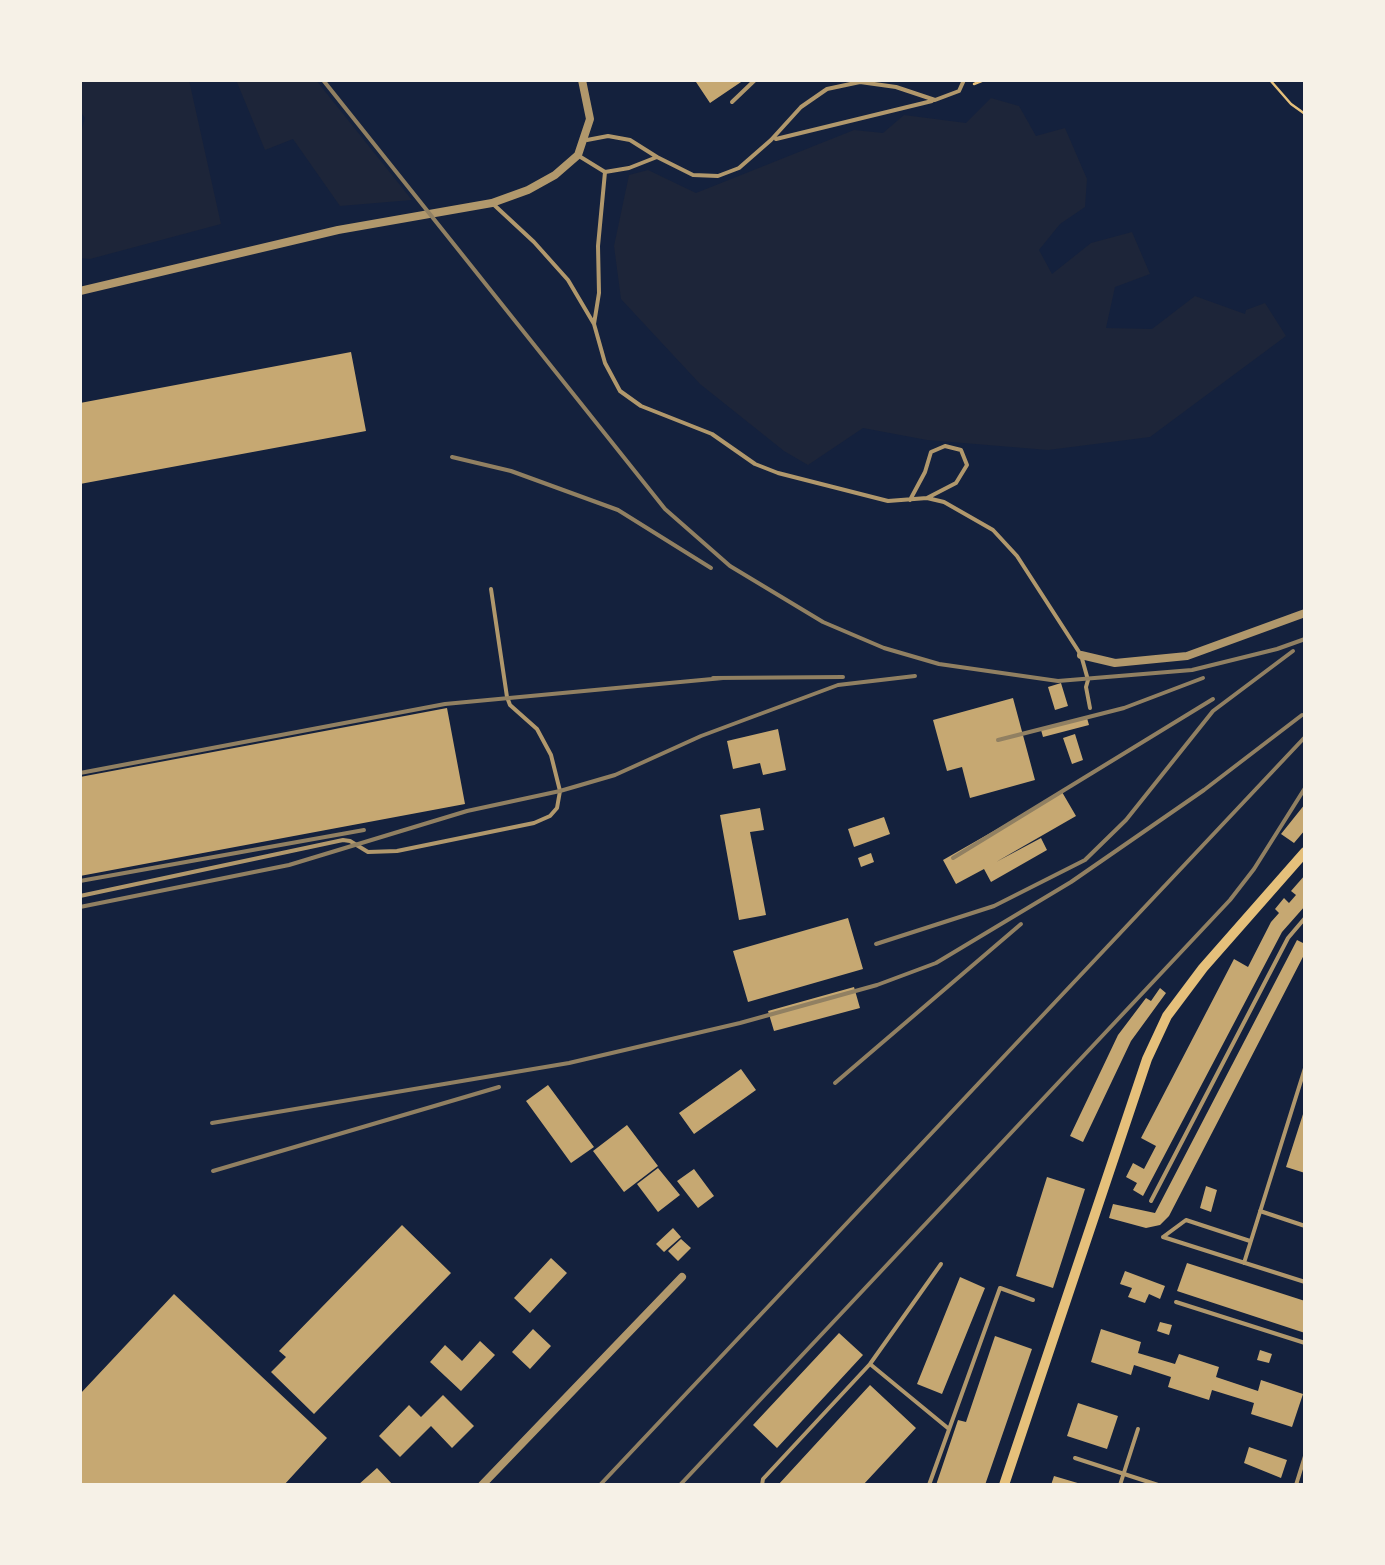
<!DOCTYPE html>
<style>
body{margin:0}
#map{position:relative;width:1385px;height:1565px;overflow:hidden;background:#14213d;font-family:"Fira Sans Condensed",sans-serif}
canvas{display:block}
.frame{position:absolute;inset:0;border:82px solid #f6f1e7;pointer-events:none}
</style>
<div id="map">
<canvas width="1385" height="1565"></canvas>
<div class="frame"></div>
</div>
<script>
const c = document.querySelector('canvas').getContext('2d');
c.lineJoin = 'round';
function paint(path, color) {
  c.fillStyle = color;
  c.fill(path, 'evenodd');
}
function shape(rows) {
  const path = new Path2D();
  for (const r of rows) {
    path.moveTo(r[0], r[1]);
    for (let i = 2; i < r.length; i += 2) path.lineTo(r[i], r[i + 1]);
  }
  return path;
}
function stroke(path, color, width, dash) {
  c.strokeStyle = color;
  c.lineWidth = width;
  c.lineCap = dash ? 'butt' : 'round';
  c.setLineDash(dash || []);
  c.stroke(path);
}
paint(shape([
 [80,80,189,80,221,224,90,259,80,258,80,136,85,118,80,111],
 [236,80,316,80,412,200,340,206,293,139,265,150],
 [991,98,1019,106,1036,136,1065,128,1087,179,1085,207,1060,224,1039,250,1052,274,1091,243,1132,232,1150,274,1115,287,1106,328,1152,329,1195,296,1245,314,1246,310,1265,303,1286,336,1150,437,1048,450,927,440,863,428,808,465,784,451,700,384,621,299,614,246,629,175,648,170,696,193,854,130,883,133,904,115,966,123]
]), '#1d2539');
paint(shape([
 [698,80,744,80,710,103,696,82],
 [351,352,366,431,80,484,80,403],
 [1061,683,1068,706,1055,710,1048,687],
 [1013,698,1035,780,970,798,962,767,947,771,933,720],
 [447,708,465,804,80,876,80,777],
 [1087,718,1089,725,1043,737,1041,730],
 [778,729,786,770,763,775,760,763,733,769,727,741],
 [1075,734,1083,760,1072,764,1063,738],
 [1062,792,1076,816,996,862,1041,838,1047,850,991,882,984,869,956,884,943,860],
 [1305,804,1305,830,1294,843,1281,834],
 [760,808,764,830,750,832,766,915,739,920,720,815],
 [884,817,890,834,854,847,848,829],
 [871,853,874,862,861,867,858,858],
 [1305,875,1305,906,1282,932,1143,1196,1133,1190,1137,1183,1126,1177,1133,1163,1144,1169,1156,1146,1141,1138,1234,959,1248,967,1271,922,1279,913,1275,909,1284,898,1289,903,1296,895,1291,891],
 [848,918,863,969,748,1002,733,951],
 [1297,940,1305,944,1305,953,1169,1216,1160,1225,1146,1228,1109,1218,1113,1204,1155,1213],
 [854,987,860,1008,774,1031,768,1011],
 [1160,988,1166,993,1131,1041,1083,1142,1070,1136,1118,1035,1146,998,1151,1001],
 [741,1069,756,1090,694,1134,679,1113],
 [548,1085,594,1147,571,1163,526,1101],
 [1304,1111,1305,1112,1305,1173,1286,1167],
 [627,1125,658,1166,624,1192,593,1151],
 [658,1168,680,1195,658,1212,637,1184],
 [694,1169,714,1196,698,1208,677,1181],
 [1047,1177,1085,1189,1053,1288,1016,1276],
 [1206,1186,1217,1190,1211,1212,1200,1208],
 [402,1225,451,1273,314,1414,271,1372,286,1357,279,1351],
 [673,1228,681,1237,664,1252,656,1244],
 [681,1239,691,1248,678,1261,668,1251],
 [551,1258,567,1273,530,1313,514,1298],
 [1187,1263,1305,1301,1305,1333,1177,1291],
 [1125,1271,1165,1286,1160,1299,1149,1294,1145,1303,1128,1297,1132,1288,1120,1284],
 [960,1277,985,1288,942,1394,917,1384],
 [174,1294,327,1438,284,1485,80,1485,80,1394],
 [1160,1322,1172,1325,1169,1335,1157,1331],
 [533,1329,551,1346,530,1369,512,1352],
 [1101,1329,1141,1342,1138,1353,1175,1364,1179,1354,1219,1367,1216,1377,1258,1391,1261,1380,1303,1394,1292,1427,1251,1414,1254,1403,1212,1390,1209,1400,1168,1387,1171,1377,1134,1365,1131,1375,1091,1362],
 [839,1333,863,1355,777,1448,753,1425],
 [995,1336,1032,1349,985,1485,936,1485,958,1420,966,1422],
 [480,1341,495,1355,461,1391,430,1362,445,1345,462,1361],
 [1260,1350,1272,1354,1269,1363,1257,1360],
 [870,1385,916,1428,863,1485,778,1485],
 [443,1395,474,1426,452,1448,431,1426,400,1457,379,1436,409,1405,421,1417],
 [1078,1403,1118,1416,1107,1449,1067,1436],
 [1249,1447,1287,1460,1281,1478,1244,1463],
 [377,1468,393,1485,358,1485],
 [1054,1476,1081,1484,1081,1485,1051,1485]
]), '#c6a872');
stroke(shape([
 [1270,80,1291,104,1305,114],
 [974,84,984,80]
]), '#e5c07b', 2.5);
stroke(shape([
 [732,102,755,80],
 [776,139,932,101],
 [587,140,608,136,630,140,657,157],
 [579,156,605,172,629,168,657,157,693,175,718,176,739,168,771,140,801,107,827,89,860,82,896,87,935,100,959,91,964,80],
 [605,172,598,246,599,293,594,324,605,363,620,391,641,406,712,434,755,464,778,473,888,501,927,498,944,502,993,530,1017,556,1081,655,1088,680,1086,687,1090,708],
 [492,203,534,242,568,280,594,324],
 [910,500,925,472,931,452,945,446,961,450,967,465,956,483,927,498],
 [80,896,343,840,350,841,368,852,397,851,534,823,550,816,557,808,560,791,551,755,537,729,510,705,507,697,491,589],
 [1151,1201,1288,938,1305,918],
 [1260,1211,1305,1226],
 [1163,1237,1305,1282],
 [1163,1237,1186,1220,1250,1241],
 [1244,1263,1305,1068],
 [1176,1302,1305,1343],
 [870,1364,949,1429],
 [1075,1458,1158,1485],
 [762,1485,763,1479,870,1364,941,1264],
 [929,1485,1000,1288,1033,1300],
 [1120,1485,1138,1429],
 [1296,1485,1305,1456]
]), '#b1986c', 4);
stroke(shape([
 [80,291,338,230,492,203,528,190,555,175,578,155,590,119,582,80],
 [1081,655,1115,663,1187,656,1305,613],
 [482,1485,682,1277]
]), '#b1986c', 8);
stroke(shape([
 [1004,1485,1147,1059,1167,1016,1203,968,1305,852]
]), '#e5c07b', 10);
stroke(shape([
 [323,80,665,509,730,566,823,622,884,648,939,664,1058,681,1192,670,1277,649,1305,639],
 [452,457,511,471,618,510,711,568],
 [713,678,843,677],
 [998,740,1124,708,1203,678],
 [80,773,445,704,723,678],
 [953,858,1213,699],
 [80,881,364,830],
 [80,907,289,865,467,811,560,791,615,775,701,736,838,685,915,676],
 [876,944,994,906,1085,860,1126,820,1213,711,1293,651],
 [835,1083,1021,924],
 [212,1123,569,1063,740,1023,877,985,936,963,1071,882,1204,790,1302,715],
 [213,1171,499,1087],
 [600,1485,1305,737],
 [680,1485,1230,900,1254,869,1305,788]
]), '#918062', 4);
</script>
